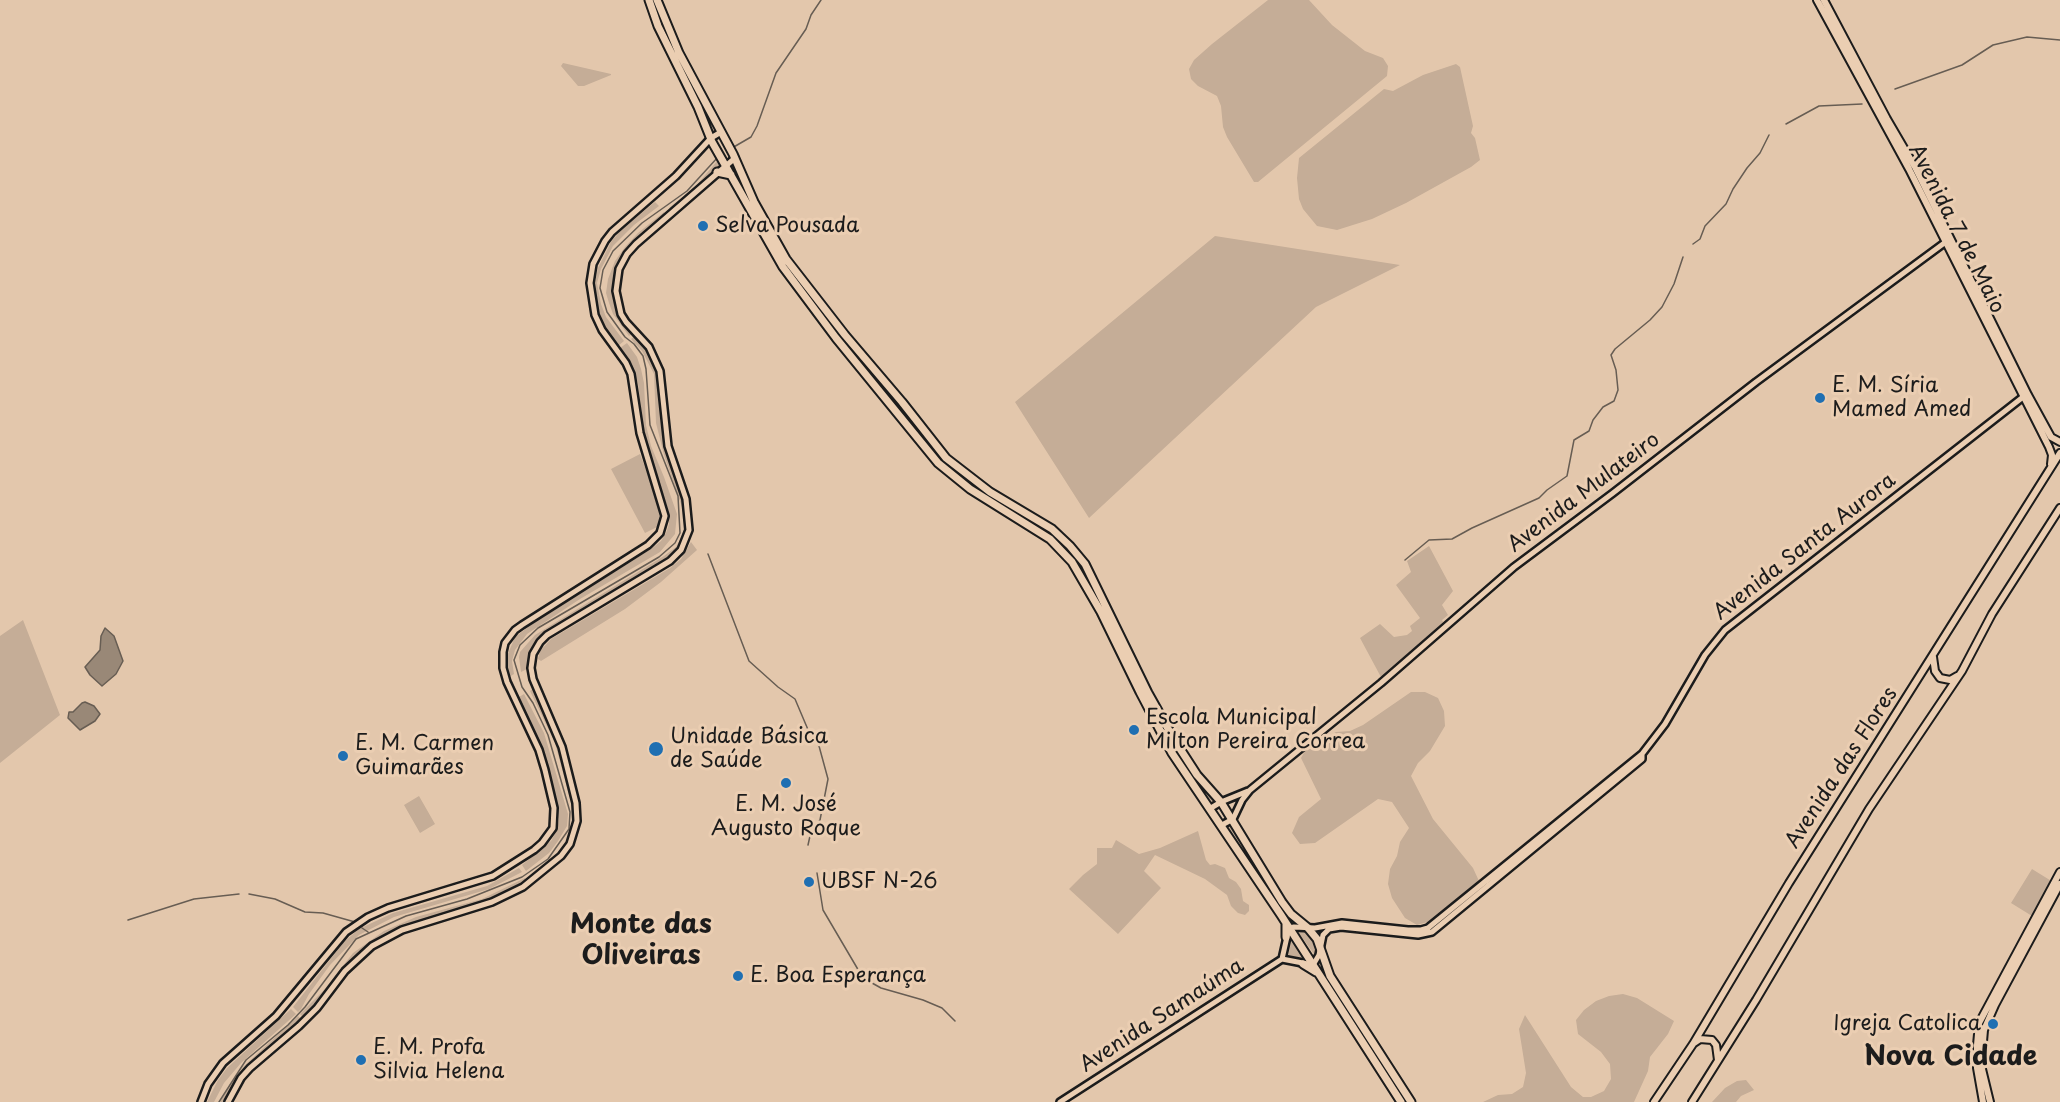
<!DOCTYPE html>
<meta charset="utf-8">
<style>
body{margin:0}
canvas{display:block;background:#e3c7ac}
</style>
<canvas width="2060" height="1102"></canvas>
<script>
const c = document.querySelector('canvas').getContext('2d');
c.lineJoin = 'round';
function paint(path, color) {
  c.fillStyle = color;
  c.fill(path, 'evenodd');
}
function shape(rows) {
  const path = new Path2D();
  for (const r of rows) {
    path.moveTo(r[0], r[1]);
    for (let i = 2; i < r.length; i += 2) path.lineTo(r[i], r[i + 1]);
  }
  return path;
}
function stroke(path, color, width, dash) {
  c.strokeStyle = color;
  c.lineWidth = width;
  c.lineCap = dash ? 'butt' : 'round';
  c.setLineDash(dash || []);
  c.stroke(path);
}
function drawText(font, color, halo, rows, align = 'center') {
  c.font = font + ' "Playpen Sans",sans-serif';
  c.lineWidth = 6;
  c.setLineDash([]);
  c.textBaseline = 'middle';
  c.strokeStyle = halo;
  c.fillStyle = color;
  for (const [text, x, y, turn = 0] of rows) {
    c.save();
    c.translate(x, y);
    c.rotate((+turn || 0) * Math.PI / 180);
    c.textAlign = isNaN(turn) ? turn : align;
    if (halo) c.strokeText(text, 0, 0);
    c.fillText(text, 0, 0);
    c.restore();
  }
}
paint(shape([
 [652,0,655,0,719,132,714,135,666,37],
 [1268,0,1309,0,1332,25,1365,51,1383,58,1388,66,1387,76,1258,182,1254,182,1227,137,1223,127,1221,106,1217,96,1198,86,1191,79,1189,69,1194,60,1212,44],
 [563,63,611,74,611,75,584,86,578,86,561,66],
 [1456,64,1460,67,1473,126,1471,133,1475,138,1480,160,1471,167,1406,203,1372,219,1337,230,1317,226,1303,209,1299,199,1297,178,1299,158,1384,89,1393,91,1423,75],
 [717,161,720,166,672,213,669,208,696,186],
 [735,165,757,211,837,330,835,332,786,268,730,167],
 [655,202,659,206,634,225,613,246,601,269,597,283,601,304,606,317,624,341,618,346,608,332,598,311,595,283,598,268,611,242,620,231],
 [664,212,666,216,632,247,616,276,618,309,624,324,632,334,629,336,613,314,609,303,606,293,608,279,615,261,625,247,638,233],
 [1215,236,1400,265,1316,307,1089,518,1015,402],
 [635,336,650,354,660,377,665,439,670,460,686,505,688,527,685,539,676,553,667,561,540,639,531,667,521,672,519,657,520,652,535,635,664,556,676,547,683,534,685,522,683,510,664,455,656,423,654,374,642,351,631,339],
 [627,343,637,357,641,369,644,383,646,425,651,446,664,477,677,514,675,534,660,552,580,599,527,634,515,650,512,661,514,674,509,677,507,656,515,637,539,619,651,549,661,541,666,533,669,524,669,512,648,449,643,427,638,383,630,362,620,348],
 [936,453,963,477,1046,529,1080,562,1077,564,1045,532,964,483,936,457],
 [640,454,661,510,661,519,659,526,645,533,611,469],
 [691,542,697,550,661,582,625,609,541,661,538,659,540,651,551,639,670,568,681,559],
 [1429,546,1453,591,1442,605,1448,615,1442,620,1443,622,1438,627,1439,629,1382,679,1360,638,1380,624,1394,637,1407,635,1412,631,1410,626,1420,618,1396,585,1411,572,1407,561],
 [1086,575,1088,575,1152,703,1218,802,1212,806,1175,751,1159,724],
 [23,620,60,715,0,763,0,636],
 [534,688,561,751,577,819,566,849,531,880,530,878,550,863,563,848,572,832,574,821,572,806,555,743,530,691],
 [1411,692,1425,692,1438,698,1444,711,1445,726,1430,751,1418,763,1411,776,1433,819,1473,868,1479,881,1431,921,1417,925,1405,918,1392,898,1388,884,1390,869,1397,856,1400,842,1409,828,1392,802,1378,799,1315,843,1300,844,1292,833,1299,817,1321,799,1301,758,1307,747,1336,732,1350,731,1363,725],
 [524,694,544,733,568,814,567,826,558,841,549,853,526,871,522,865,551,841,557,830,559,819,556,797,544,752,519,697],
 [419,796,435,824,420,833,404,805],
 [1227,826,1232,826,1289,915,1298,925,1291,926],
 [1198,831,1206,860,1210,865,1215,864,1225,868,1229,878,1236,882,1241,889,1243,901,1249,905,1249,911,1245,915,1238,913,1231,906,1227,895,1205,879,1155,855,1144,871,1161,888,1118,934,1069,889,1083,875,1097,864,1097,848,1112,848,1116,840,1139,854,1160,848],
 [519,868,522,872,489,889,394,917,359,935,330,965,309,994,301,1009,298,1012,293,1007,344,942,359,929,393,913,487,886],
 [2032,869,2053,882,2032,916,2011,903],
 [525,878,528,883,508,894,480,905,404,927,361,955,305,1019,300,1014,324,990,353,953,384,931,416,917,482,899],
 [1301,930,1307,931,1319,947,1316,957,1299,933],
 [1292,938,1307,963,1288,957],
 [1322,958,1327,976,1393,1079,1390,1079,1316,965],
 [1623,994,1637,998,1674,1021,1668,1034,1650,1057,1648,1071,1634,1102,1483,1102,1498,1095,1512,1094,1523,1087,1526,1073,1519,1029,1525,1015,1571,1087,1583,1097,1591,1097,1604,1091,1611,1079,1610,1064,1601,1052,1578,1034,1576,1020,1584,1010,1596,1001,1609,996],
 [291,1009,296,1014,241,1063,224,1083,214,1102,207,1102,218,1080,227,1068],
 [298,1016,303,1021,248,1069,227,1102,220,1102,230,1084,244,1066],
 [1746,1080,1754,1090,1741,1096,1736,1102,1712,1102,1725,1088,1737,1081]
]), '#c5ad97');
const water = shape([
 [105,628,114,636,123,661,116,674,102,686,90,675,85,667,100,650,101,636,105,628],
 [85,702,94,706,100,714,95,721,80,730,68,718,69,712,73,712,82,703,85,702]
]);
paint(water, '#987');
stroke(water, '#675d53', 1.5);
stroke(shape([
 [1895,89,1962,65,1993,45,2027,37,2060,40],
 [1786,124,1819,106,1862,104],
 [732,148,751,137,757,126,776,73,806,29,811,15,821,0],
 [1693,244,1700,239,1705,226,1726,204,1733,189,1747,168,1760,153,1769,135],
 [708,554,749,661,778,687,795,699,809,732,819,746,828,779,820,820,810,836,808,845],
 [1405,560,1429,540,1452,539,1472,528,1539,498,1547,490,1567,476,1574,440,1589,431,1593,420,1603,407,1614,401,1618,390,1616,370,1611,355,1615,349,1650,320,1662,307,1674,284,1683,257],
 [817,873,823,910,863,978,881,988,923,1000,942,1008,955,1021],
 [249,894,275,899,305,912,323,913,355,922],
 [128,920,194,899,239,894],
 [362,928,368,932],
 [219,1102,246,1060,288,1025,305,1007,356,939,406,916,467,899,522,877,548,859,569,829,570,812,548,735,533,703,522,687,514,660,520,645,538,628,659,557,675,543,680,533,678,496,650,425,646,369,643,356,634,344,625,337,607,312,600,288,603,270,613,251,642,223,687,191,718,157]
]), '#675d53', 1.5);
const tertiary = shape([
 [1211,808,1221,802,1248,791],
 [1222,825,1233,819,1242,800,1250,790,1381,683,1514,567,1613,493,1756,382,1947,241],
 [1282,959,1289,928,1294,927,1315,928,1342,923,1408,930,1421,930,1428,928,1642,754,1665,724,1705,655,1725,630,2023,397],
 [201,1102,208,1084,223,1063,276,1016,346,932,368,917,388,908,493,876,534,850,542,843,553,828,554,808,545,770,539,750,507,682,503,668,503,652,505,643,515,630,522,625,648,545,660,533,665,516,640,433,631,374,626,363,602,330,595,315,590,283,593,264,605,241,612,232,676,176,711,138,721,132],
 [228,1102,241,1078,250,1068,299,1026,317,1008,345,971,372,946,402,930,492,902,523,887,561,856,570,844,577,821,576,803,562,747,533,679,531,668,533,654,540,642,547,635,670,561,681,550,689,530,686,499,668,446,660,371,649,347,626,322,621,314,616,291,619,269,627,254,636,244,735,158],
 [1060,1102,1282,959,1313,965,1319,955,1323,935,1329,929,1341,927,1418,935,1432,932,1642,759,1642,754]
]);
const secondary = shape([
 [1817,0,1909,169,2049,447,2052,455,2051,464],
 [1824,0,1887,119,1915,167,2028,395,2051,437,2060,442],
 [1933,657,1935,671,1940,678,1950,680,1957,676],
 [1694,1043,1700,1039,1712,1040,1716,1045,1718,1060],
 [1654,1102,1693,1044,1789,883,2060,453],
 [1692,1102,1756,1000,1869,809,1962,671,1992,614,2060,508],
 [1983,1102,1977,1068,1977,1045,1979,1023,2060,872],
 [1990,1102,1981,1065,1984,1030,1995,1005,2060,884]
]);
const primary = shape([
 [649,0,658,26,698,107,712,142,783,267,836,338,938,463,970,489,1050,539,1072,562,1101,612,1140,692,1172,753,1281,915,1401,1102],
 [657,0,679,53,733,154,754,202,786,259,845,335,902,402,946,458,990,492,1052,529,1070,546,1085,564,1148,693,1175,741,1197,775,1221,802,1282,902,1291,914,1308,928,1317,939,1330,976,1411,1102],
 [717,172,731,175],
 [1286,923,1286,937],
 [1303,964,1316,972]
]);
stroke(tertiary, '#1c1c1c', 10);
stroke(secondary, '#1c1c1c', 10);
stroke(primary, '#1c1c1c', 11);
stroke(tertiary, '#ebceb2', 5);
stroke(secondary, '#ebceb2', 6);
stroke(primary, '#ebceb2', 7);
for (const [x, y, r, color] of [
 [703,226,6,"#1f6fb2"],
 [1820,398,6,"#1f6fb2"],
 [1134,730,6,"#1f6fb2"],
 [656,749,8,"#1f6fb2"],
 [343,756,6,"#1f6fb2"],
 [786,783,6,"#1f6fb2"],
 [809,882,6,"#1f6fb2"],
 [738,976,6,"#1f6fb2"],
 [1993,1024,6,"#1f6fb2"],
 [361,1060,6,"#1f6fb2"]
]) {
  const dot = new Path2D();
  dot.arc(x, y, r, 0, 2 * Math.PI);
  c.fillStyle = color;
  c.fill(dot);
  stroke(dot, '#ebceb2', 2);
}
drawText('21px', '#1c1c1c', '#ebceb2', [
 ["Selva Pousada",715,226],
 ["E. M. Síria",1832,386],
 ["Mamed Amed",1832,410],
 ["Escola Municipal",1146,718],
 ["Milton Pereira Correa",1146,742],
 ["Unidade Básica",670,737],
 ["de Saúde",670,761],
 ["E. M. Carmen",355,744],
 ["Guimarães",355,768],
 ["E. M. José",786,805,"center"],
 ["Augusto Roque",786,829,"center"],
 ["UBSF N-26",821,882],
 ["E. Boa Esperança",750,976],
 ["Igreja Catolica",1981,1024,"right"],
 ["E. M. Profa",373,1048],
 ["Silvia Helena",373,1072]
], 'left');
drawText('21px', '#1c1c1c', '#ebceb2', [
 ["Avenida 7 de Maio",1956,229,63],
 ["Avenida Mulateiro",1584,493,-37],
 ["Avenida Santa Aurora",1805,547,-38],
 ["Avenida das Flores",1842,768,-57],
 ["Avenida Samaúma",1162,1016,-33]
]);
drawText('bold 27px', '#1c1c1c', '#ebceb2', [
 ["Monte das",641,926],
 ["Oliveiras",641,957],
 ["Nova Cidade",1951,1058]
]);
</script>
